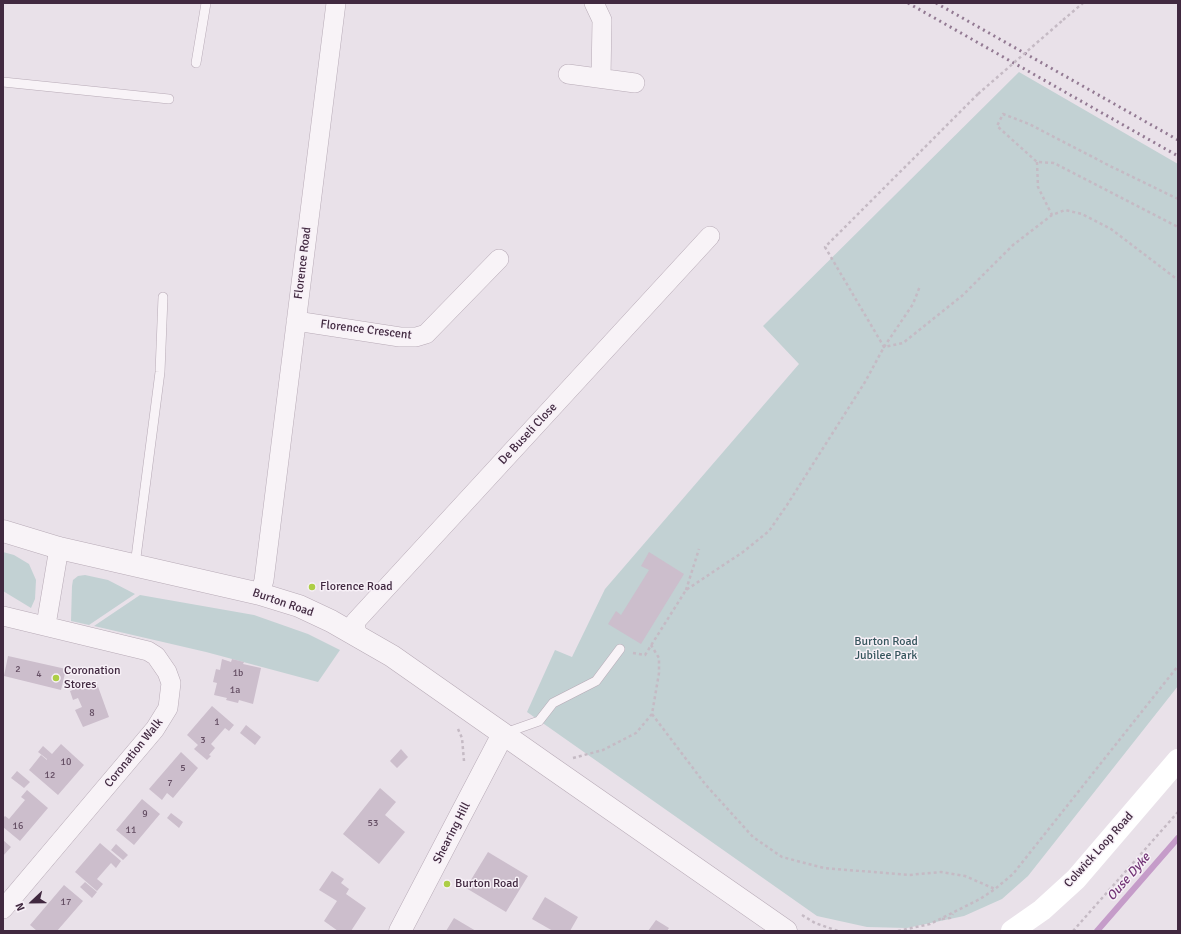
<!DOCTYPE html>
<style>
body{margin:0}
#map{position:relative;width:1181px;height:934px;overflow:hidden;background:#e9e1e9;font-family:Signika,sans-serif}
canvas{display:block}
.frame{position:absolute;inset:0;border:4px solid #412940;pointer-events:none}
.north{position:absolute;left:12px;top:882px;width:40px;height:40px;-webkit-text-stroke:3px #f7f0f7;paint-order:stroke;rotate:248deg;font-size:11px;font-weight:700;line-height:16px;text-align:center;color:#412940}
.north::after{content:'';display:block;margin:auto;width:14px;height:18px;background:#412940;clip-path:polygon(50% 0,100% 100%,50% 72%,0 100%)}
</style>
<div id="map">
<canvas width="1181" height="934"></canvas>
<div class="frame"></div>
<div class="north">N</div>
</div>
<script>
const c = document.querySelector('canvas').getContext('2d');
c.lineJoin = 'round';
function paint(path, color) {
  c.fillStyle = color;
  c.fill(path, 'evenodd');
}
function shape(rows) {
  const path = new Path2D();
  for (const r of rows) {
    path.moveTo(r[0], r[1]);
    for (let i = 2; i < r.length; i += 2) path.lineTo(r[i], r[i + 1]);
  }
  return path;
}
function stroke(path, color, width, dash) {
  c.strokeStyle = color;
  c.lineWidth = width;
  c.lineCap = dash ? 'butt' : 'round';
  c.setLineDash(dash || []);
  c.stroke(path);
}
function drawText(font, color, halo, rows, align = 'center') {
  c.font = font + ' Signika,sans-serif';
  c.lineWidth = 3;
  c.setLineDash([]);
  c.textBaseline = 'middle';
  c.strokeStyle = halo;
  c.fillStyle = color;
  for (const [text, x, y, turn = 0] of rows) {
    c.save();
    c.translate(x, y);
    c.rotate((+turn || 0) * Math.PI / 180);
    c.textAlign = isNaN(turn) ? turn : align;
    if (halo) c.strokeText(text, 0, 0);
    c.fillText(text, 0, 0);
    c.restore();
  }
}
paint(shape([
 [1019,72,1178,164,1178,686,1028,876,1002,899,964,916,907,928,867,927,817,916,527,712,555,650,572,657,605,589,799,364,763,326],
 [3,552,14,555,29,564,36,580,35,599,31,608,3,591],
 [85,575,108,580,135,594,89,625,71,621,72,586,73,580,78,576],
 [140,595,254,615,308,634,340,650,318,682,206,652,94,626]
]), '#c2d1d3');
stroke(shape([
 [1097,931,1178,838]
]), '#c59cc9', 6);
paint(shape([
 [649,552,684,574,641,644,608,624,616,611,621,615,649,570,641,566],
 [8,656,66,669,61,690,4,676],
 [222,659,231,662,232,659,244,662,243,664,261,668,253,704,239,700,238,703,226,700,227,698,214,695,217,683,213,682,216,669,220,670],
 [96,681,109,717,83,727,75,710,82,707,78,698,73,700,70,691],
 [212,706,234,725,229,731,225,728,211,744,215,748,209,755,211,756,207,760,194,749,198,745,187,735],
 [246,725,261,737,255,745,240,733],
 [61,744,84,765,58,795,29,770,41,755,47,760,47,759,38,752,43,746,52,754],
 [401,749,408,757,397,768,390,761],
 [181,752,198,768,173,798,167,793,162,800,149,789],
 [17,771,30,782,24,788,11,778],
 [380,788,396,802,385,815,405,832,379,864,343,834],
 [27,790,48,808,20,841,3,827,3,818,5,816,9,819,25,800,21,797],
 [142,799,160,814,134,845,116,830],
 [171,813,183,822,179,828,167,818],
 [3,840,11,847,3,856],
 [100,843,121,861,116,868,111,863,97,879,103,884,97,891,75,872],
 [116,844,128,855,123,860,111,850],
 [488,852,528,876,506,912,466,888],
 [332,871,344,879,341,883,349,889,346,894,366,908,351,931,338,931,324,921,337,901,319,890],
 [85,882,97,892,92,898,80,887],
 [64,885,83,901,57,931,37,931,30,925],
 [545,897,578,917,570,931,553,931,532,919],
 [454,918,476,931,446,931],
 [656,920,669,928,667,931,648,931]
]), '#ccbecc');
const service = shape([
 [196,63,206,3],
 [3,82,169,99],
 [135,565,160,372,163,297],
 [505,733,539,721,553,703,596,681,620,649]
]);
const minor = shape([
 [594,3,602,20,601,78],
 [568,74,635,83],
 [296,321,400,337,416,337,426,334,499,259],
 [260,594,264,580,336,3],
 [3,616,148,651,156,656,167,672,171,683,168,708,155,729,3,909],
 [46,625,59,548],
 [357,635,355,622,710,236]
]);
const tertiary = shape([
 [3,531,59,548,260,594,299,606,331,621,392,656,546,764,786,931],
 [400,931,503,734]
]);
stroke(service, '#b7aab6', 10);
stroke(minor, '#b7aab6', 20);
stroke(tertiary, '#b7aab6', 23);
stroke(shape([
 [1063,20,1083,3],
 [978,94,825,247,884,347,903,343,963,295,1013,245,1052,215,1065,210,1082,214,1111,229,1178,280],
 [1037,162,1038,187,1052,215],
 [1178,199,1110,166,1029,124,1003,114,997,126,1037,162,1054,163,1178,227],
 [686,590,699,549],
 [633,653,645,655,686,590,743,552,769,531,787,505,865,382,884,347,913,304,920,286],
 [652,714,705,784,753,837,782,857,824,868,909,875,941,872,965,876,995,889],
 [458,729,462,738,464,761],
 [573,758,603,750,636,733,652,714,659,673,659,658,651,645],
 [802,915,815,923,838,931],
 [942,919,950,918,953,914],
 [898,931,930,924,980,899,995,889,1013,874,1178,666],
 [1073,931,1178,812]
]), '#c5bac4', 2.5, [3, 3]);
stroke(service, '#f8f3f7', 9);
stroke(minor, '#f8f3f7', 19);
stroke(tertiary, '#f8f3f7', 22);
stroke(shape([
 [1012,931,1042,910,1076,879,1178,760]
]), '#fff', 22);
stroke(shape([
 [908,3,1178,156],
 [936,3,1178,140]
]), '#937a93', 3, [2, 4]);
stroke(shape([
 [978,94,1063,20]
]), '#c5bac4', 2.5, [3, 3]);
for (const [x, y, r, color] of [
 [312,587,4,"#adce46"],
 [56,678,4,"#adce46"],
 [447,884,4,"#adce46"]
]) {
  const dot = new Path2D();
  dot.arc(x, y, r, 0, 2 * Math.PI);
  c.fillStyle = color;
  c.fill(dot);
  stroke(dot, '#f7f0f7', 1.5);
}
drawText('10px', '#644e63', null, [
 ["2",18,669],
 ["1b",238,673],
 ["4",39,674],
 ["1a",235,690],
 ["8",92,713],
 ["1",217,722],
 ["3",203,740],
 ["10",66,762],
 ["5",183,768],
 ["12",50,775],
 ["7",170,783],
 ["9",145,814],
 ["53",373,823],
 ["16",18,826],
 ["11",131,830],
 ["17",66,902]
]);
drawText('12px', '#412940', '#f7f0f7', [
 ["Florence Road",303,263,-83],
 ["Florence Crescent",366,330,7],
 ["De Buseli Close",528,434,-47],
 ["Burton Road",283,603,19],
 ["Coronation Walk",134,753,-51],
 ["Shearing Hill",452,833,-63],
 ["Colwick Loop Road",1099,850,-48]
]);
drawText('12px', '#412940', '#f7f0f7', [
 ["Florence Road",320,587],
 ["Coronation",64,671],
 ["Stores",64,685],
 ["Burton Road",455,884]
], 'left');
drawText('12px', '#36555d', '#f7f0f7', [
 ["Burton Road",886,642],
 ["Jubilee Park",886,656]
]);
drawText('italic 13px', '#713375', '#f7f0f7', [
 ["Ouse Dyke",1129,877,-49]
]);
</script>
